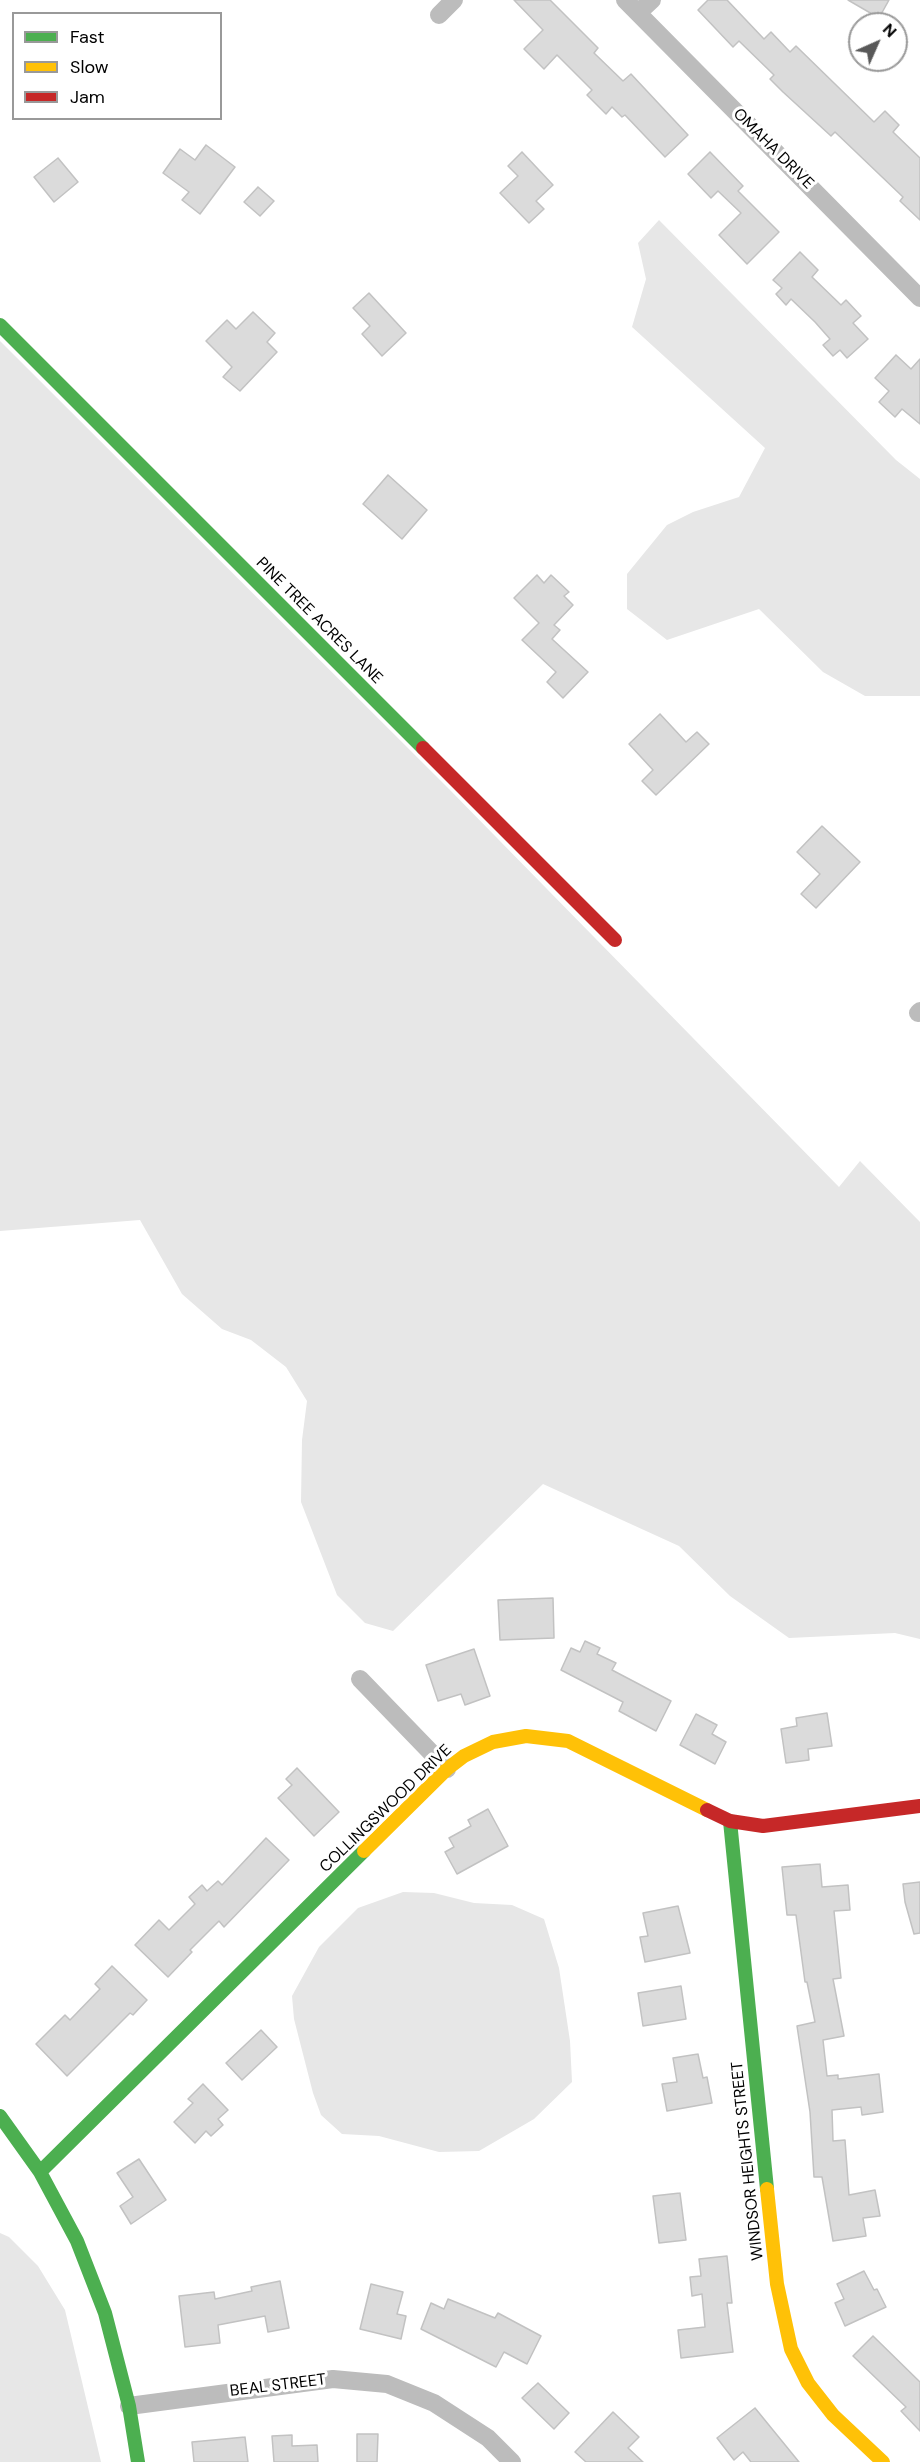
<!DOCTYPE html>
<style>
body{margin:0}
#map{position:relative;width:920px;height:2462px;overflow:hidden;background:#fff;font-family:"DM Sans",sans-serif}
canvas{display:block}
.legend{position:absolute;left:12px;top:12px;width:210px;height:108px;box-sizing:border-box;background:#fff;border:2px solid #999;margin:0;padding:8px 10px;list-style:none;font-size:18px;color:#000}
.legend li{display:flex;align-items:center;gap:12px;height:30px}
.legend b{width:30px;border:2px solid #999}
.north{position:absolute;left:848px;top:12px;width:60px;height:60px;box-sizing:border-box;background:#fff;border:2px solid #999;border-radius:50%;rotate:45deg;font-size:16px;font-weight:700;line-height:24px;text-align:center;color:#000}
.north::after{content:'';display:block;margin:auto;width:21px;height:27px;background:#595959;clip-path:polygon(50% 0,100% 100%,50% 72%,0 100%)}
</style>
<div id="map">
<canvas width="920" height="2462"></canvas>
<ul class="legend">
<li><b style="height:8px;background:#4caf50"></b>Fast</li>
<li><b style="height:8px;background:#ffc107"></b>Slow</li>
<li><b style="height:8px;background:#c62828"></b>Jam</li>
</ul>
<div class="north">N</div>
</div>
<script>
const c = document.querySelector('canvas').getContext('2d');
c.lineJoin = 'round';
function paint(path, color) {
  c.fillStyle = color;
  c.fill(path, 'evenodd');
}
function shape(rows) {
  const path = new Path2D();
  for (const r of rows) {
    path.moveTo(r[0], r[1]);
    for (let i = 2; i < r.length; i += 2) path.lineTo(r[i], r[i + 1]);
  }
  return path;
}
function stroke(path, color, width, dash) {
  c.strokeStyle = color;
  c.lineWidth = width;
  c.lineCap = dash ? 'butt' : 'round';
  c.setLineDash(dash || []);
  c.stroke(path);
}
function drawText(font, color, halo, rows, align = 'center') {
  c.font = font + ' "DM Sans",sans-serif';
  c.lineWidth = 6;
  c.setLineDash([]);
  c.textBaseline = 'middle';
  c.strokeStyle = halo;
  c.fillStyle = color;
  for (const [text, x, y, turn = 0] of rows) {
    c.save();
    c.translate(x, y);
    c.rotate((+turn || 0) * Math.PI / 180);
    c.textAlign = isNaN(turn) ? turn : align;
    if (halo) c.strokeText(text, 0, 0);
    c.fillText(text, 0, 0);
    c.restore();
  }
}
paint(shape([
 [659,220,896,460,920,479,920,696,865,696,823,672,759,609,667,640,627,609,627,574,667,525,693,512,739,497,765,448,632,327,646,279,638,243],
 [0,341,449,789,839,1187,860,1161,920,1222,920,1639,895,1633,789,1638,730,1596,679,1546,543,1484,393,1631,365,1623,337,1595,301,1502,302,1440,307,1401,286,1367,251,1340,222,1329,182,1294,140,1220,0,1231],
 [403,1892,434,1893,474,1903,512,1905,544,1919,559,1968,570,2041,572,2082,534,2119,479,2151,439,2152,379,2136,342,2134,321,2115,313,2093,294,2019,292,1996,319,1947,358,1908],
 [0,2233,9,2237,38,2266,65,2310,101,2462,0,2462]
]), '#e7e7e7');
const building = shape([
 [514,0,550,0,598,48,594,53,623,81,631,74,688,135,665,157,625,115,622,117,612,107,606,114,587,95,592,90,557,55,544,69,524,49,543,30,514,0],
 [708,0,727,0,764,39,771,32,790,52,796,46,874,122,885,111,899,125,893,132,920,158,920,220,900,201,903,197,835,132,831,136,783,92,770,79,774,75,739,41,733,47,698,10,708,0],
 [848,0,889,0,879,18,848,0],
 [206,145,235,167,200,214,182,200,189,192,163,173,180,149,195,160,206,145],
 [522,152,553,185,536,201,544,209,529,223,500,193,518,176,508,166,522,152],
 [710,152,743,186,738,191,779,232,747,264,719,235,741,213,718,191,711,198,688,174,710,152],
 [58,158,78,182,54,202,34,177,58,158],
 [258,187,274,201,260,216,244,202,258,187],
 [800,252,818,270,812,277,841,305,846,300,861,316,853,323,868,339,847,358,840,350,833,356,823,345,830,339,815,322,791,299,786,305,776,294,782,288,773,280,800,252],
 [369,293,406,333,382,356,362,334,370,326,353,308,369,293],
 [253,312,275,333,267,342,277,352,240,391,223,377,232,367,206,341,227,320,236,329,253,312],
 [896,355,911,369,920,359,920,424,902,409,895,417,879,402,889,391,875,378,896,355],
 [388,475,427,510,402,539,363,504,388,475],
 [537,575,544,583,551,575,569,592,564,596,573,605,554,625,560,630,552,639,588,672,563,698,547,682,556,672,522,640,539,623,514,598,537,575],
 [660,714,686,742,697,732,709,744,656,795,642,781,653,770,629,744,660,714],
 [822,826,860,862,816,908,801,894,820,874,797,852,822,826],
 [553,1598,554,1638,500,1640,498,1600,553,1598],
 [585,1641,600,1648,597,1654,616,1663,612,1670,671,1701,656,1731,619,1711,623,1702,561,1670,571,1648,580,1652,585,1641],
 [474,1649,490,1696,465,1705,461,1694,438,1701,426,1665,474,1649],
 [827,1713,832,1746,808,1749,809,1760,786,1763,781,1729,797,1726,796,1718,827,1713],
 [696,1714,717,1725,712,1734,726,1742,715,1764,680,1745,696,1714],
 [297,1768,339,1812,314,1836,278,1798,292,1785,286,1779,297,1768],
 [488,1809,508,1846,457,1874,445,1852,454,1847,449,1838,471,1826,468,1820,488,1809],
 [266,1838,289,1860,224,1927,219,1921,190,1950,192,1952,168,1977,135,1945,159,1920,169,1930,195,1904,189,1897,202,1885,207,1891,218,1881,222,1885,266,1838],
 [820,1864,822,1887,848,1885,850,1910,834,1911,841,1978,833,1979,844,2036,823,2040,827,2076,838,2075,838,2079,879,2074,883,2112,862,2115,861,2107,832,2110,833,2141,845,2140,849,2195,875,2190,880,2216,863,2218,866,2236,833,2241,822,2177,814,2177,810,2112,797,2026,815,2022,807,1982,805,1982,796,1915,787,1915,782,1867,820,1864],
 [920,1882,920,1933,914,1934,905,1902,903,1884,920,1882],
 [678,1906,690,1953,645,1962,640,1937,648,1936,643,1913,678,1906],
 [112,1966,147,2000,133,2015,130,2013,67,2076,36,2044,65,2015,70,2020,100,1989,95,1984,112,1966],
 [681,1986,686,2019,643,2026,638,1993,681,1986],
 [261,2030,277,2047,242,2080,226,2063,261,2030],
 [698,2054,703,2078,707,2077,712,2103,667,2111,662,2084,677,2082,673,2058,698,2054],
 [203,2084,228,2110,218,2119,223,2125,211,2136,206,2131,195,2143,174,2122,193,2103,188,2099,203,2084],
 [139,2159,166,2200,131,2224,120,2206,133,2197,117,2173,139,2159],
 [680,2193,686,2240,659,2243,653,2196,680,2193],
 [727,2256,732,2303,727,2303,733,2352,681,2358,678,2330,705,2327,702,2294,692,2296,690,2277,701,2276,699,2259,727,2256],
 [864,2271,874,2290,877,2289,886,2307,845,2326,835,2303,844,2299,837,2284,864,2271],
 [280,2281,289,2328,268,2332,265,2316,218,2325,220,2343,185,2347,179,2296,214,2292,215,2299,252,2291,251,2287,280,2281],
 [371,2284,403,2292,397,2314,406,2316,401,2339,360,2329,371,2284],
 [448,2299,495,2318,498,2313,541,2336,527,2364,504,2352,496,2367,421,2329,431,2303,444,2309,448,2299],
 [873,2336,920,2382,920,2431,901,2411,906,2407,853,2356,873,2336],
 [538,2383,569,2413,554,2429,522,2398,538,2383],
 [755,2408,799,2462,751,2462,743,2452,734,2460,717,2438,755,2408],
 [613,2412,639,2437,628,2448,643,2462,586,2462,575,2452,613,2412],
 [357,2434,378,2434,377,2462,357,2462,357,2434],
 [292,2435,292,2446,317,2445,318,2462,274,2462,272,2436,292,2435],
 [245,2437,248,2462,194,2462,192,2442,245,2437]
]);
paint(building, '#dbdbdb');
stroke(building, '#c2c2c2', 1.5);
stroke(shape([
 [625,0,920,298],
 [638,13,652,0],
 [439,15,454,0],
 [918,1013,920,1011],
 [360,1679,447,1769],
 [129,2406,333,2379,387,2384,434,2403,488,2438,512,2462]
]), '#bcbcbc', 18);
stroke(shape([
 [0,325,423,748],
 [730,1821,767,2189],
 [0,2116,40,2172,77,2241,105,2313,129,2406,138,2462],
 [40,2172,364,1851]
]), '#4caf50', 14);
stroke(shape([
 [364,1851,447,1769,464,1756,493,1742,526,1736,568,1741,707,1810],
 [767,2189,777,2284,791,2349,808,2383,833,2415,883,2462]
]), '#ffc107', 14);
stroke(shape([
 [423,748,615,940],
 [707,1810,730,1821,763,1826,920,1806]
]), '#c62828', 14);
drawText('16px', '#000', '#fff', [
 ["OMAHA DRIVE",773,149,45],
 ["PINE TREE ACRES LANE",319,621,45],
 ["COLLINGSWOOD DRIVE",386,1809,-44],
 ["WINDSOR HEIGHTS STREET",748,2161,-96],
 ["BEAL STREET",278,2386,-7]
]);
</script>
